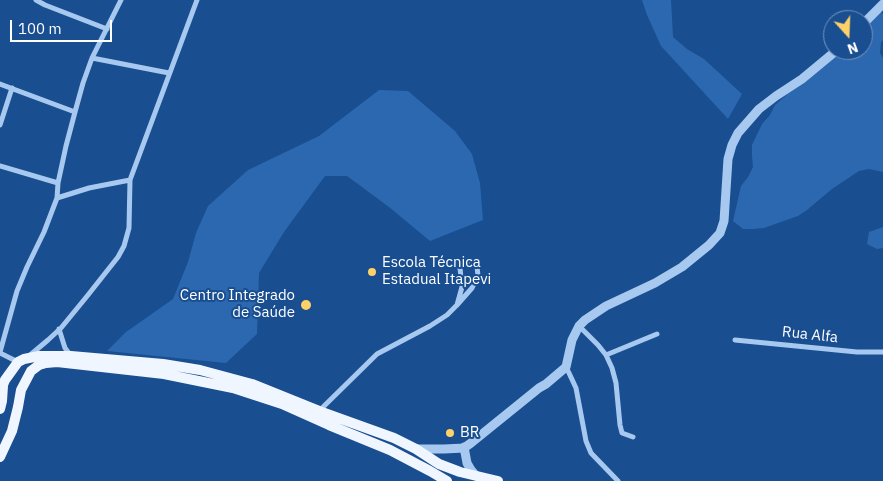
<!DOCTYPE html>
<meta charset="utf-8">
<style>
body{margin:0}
#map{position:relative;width:883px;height:481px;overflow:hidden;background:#194e91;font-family:"IBM Plex Sans",sans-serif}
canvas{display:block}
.north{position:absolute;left:823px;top:10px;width:50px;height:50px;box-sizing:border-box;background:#194e91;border:1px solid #7595bd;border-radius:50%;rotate:160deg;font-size:14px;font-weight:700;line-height:20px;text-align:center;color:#fff}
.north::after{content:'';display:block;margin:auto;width:18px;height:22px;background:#ffd166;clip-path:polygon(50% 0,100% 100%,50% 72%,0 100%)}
.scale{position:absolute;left:10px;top:20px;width:102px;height:22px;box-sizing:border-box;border:2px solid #fff;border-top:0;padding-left:6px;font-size:15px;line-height:18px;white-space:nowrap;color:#fff;-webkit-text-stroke:4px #194e91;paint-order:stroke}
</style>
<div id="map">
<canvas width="883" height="481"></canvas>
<div class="north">N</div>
<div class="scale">100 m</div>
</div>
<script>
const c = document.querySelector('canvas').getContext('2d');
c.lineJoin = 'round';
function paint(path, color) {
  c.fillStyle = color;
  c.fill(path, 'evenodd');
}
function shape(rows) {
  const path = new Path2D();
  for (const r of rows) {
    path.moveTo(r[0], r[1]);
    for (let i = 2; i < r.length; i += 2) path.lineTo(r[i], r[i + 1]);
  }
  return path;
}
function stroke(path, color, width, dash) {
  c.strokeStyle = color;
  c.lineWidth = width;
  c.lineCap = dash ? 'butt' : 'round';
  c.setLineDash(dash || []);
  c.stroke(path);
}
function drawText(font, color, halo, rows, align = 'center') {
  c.font = font + ' "IBM Plex Sans",sans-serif';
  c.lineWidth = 4;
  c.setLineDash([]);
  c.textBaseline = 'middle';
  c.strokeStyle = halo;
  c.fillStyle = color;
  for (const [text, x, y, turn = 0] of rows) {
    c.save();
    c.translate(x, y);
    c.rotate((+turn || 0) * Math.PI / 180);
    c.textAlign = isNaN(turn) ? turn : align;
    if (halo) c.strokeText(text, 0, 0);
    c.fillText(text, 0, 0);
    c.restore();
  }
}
paint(shape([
 [642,0,671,0,673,37,687,49,704,59,742,94,728,119,661,46,647,15],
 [880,11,883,14,883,40,881,42,880,53,883,58,883,172,869,169,859,171,832,189,807,210,798,216,764,228,753,229,743,229,733,221,741,186,748,177,753,167,752,156,752,145,762,124,770,115,775,105,808,76,841,50,863,50,863,24],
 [379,90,408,91,455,131,472,154,480,183,483,220,430,241,389,207,347,176,325,176,284,232,259,273,257,334,226,363,107,351,126,332,173,299,188,262,196,233,208,206,248,170,319,136],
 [883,227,883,248,877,249,867,244,869,232]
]), '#2c68af');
stroke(shape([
 [36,0,45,5,107,29],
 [92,58,169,73],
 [0,84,75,112],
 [0,125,12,88],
 [0,166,58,183],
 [57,198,89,188,130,180],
 [579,326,598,345,606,355,612,368,616,383,620,425,622,433,633,437],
 [59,329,65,348,71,356],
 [735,340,857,352,883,352],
 [0,352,17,291,27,267,44,232,57,198,58,183,66,146,75,112,83,83,92,58,121,0],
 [0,353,18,362],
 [606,355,657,334],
 [29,356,48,340,61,328,88,295,118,257,124,246,129,228,130,180,197,0],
 [566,367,569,373,576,388,586,441,591,453,618,481],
 [319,411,377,354,430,326,447,315,457,305,472,288,478,276,477,266,472,261,466,261,462,264,460,268,462,287,457,305]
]), '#a8c9ef', 5);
stroke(shape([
 [863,24,883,4],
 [464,447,467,463,471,470,476,476],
 [416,449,444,449,464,448,471,443,539,388,546,384,566,367,572,340,579,326,585,320,606,306,655,283,682,267,709,245,720,233,724,221,728,159,732,145,738,133,759,109,776,96,802,79,837,50]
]), '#a8c9ef', 9);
stroke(shape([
 [0,392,5,380,18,362,24,359,39,356,71,356,163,364,200,370,252,384,319,411,394,438,416,449,439,464,460,472,498,481],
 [0,409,2,401,3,386],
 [0,457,12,431,18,407,21,390,31,371,39,365,46,363,57,362,164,374,233,388,282,404,329,425,390,450,430,471,447,481]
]), '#f0f6ff', 10);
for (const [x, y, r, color] of [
 [372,272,5,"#ffd166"],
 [306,305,6,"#ffd166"],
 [450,433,5,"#ffd166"]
]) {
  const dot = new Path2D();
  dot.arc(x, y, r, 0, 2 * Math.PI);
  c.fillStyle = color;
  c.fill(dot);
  stroke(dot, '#194e91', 2);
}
drawText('15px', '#fff', '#194e91', [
 ["Escola Técnica",382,263],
 ["Estadual Itapevi",382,280],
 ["Centro Integrado",295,296,"right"],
 ["de Saúde",295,313,"right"],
 ["BR",460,433]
], 'left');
drawText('15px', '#fff', '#194e91', [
 ["Rua Alfa",810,335,6]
]);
</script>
